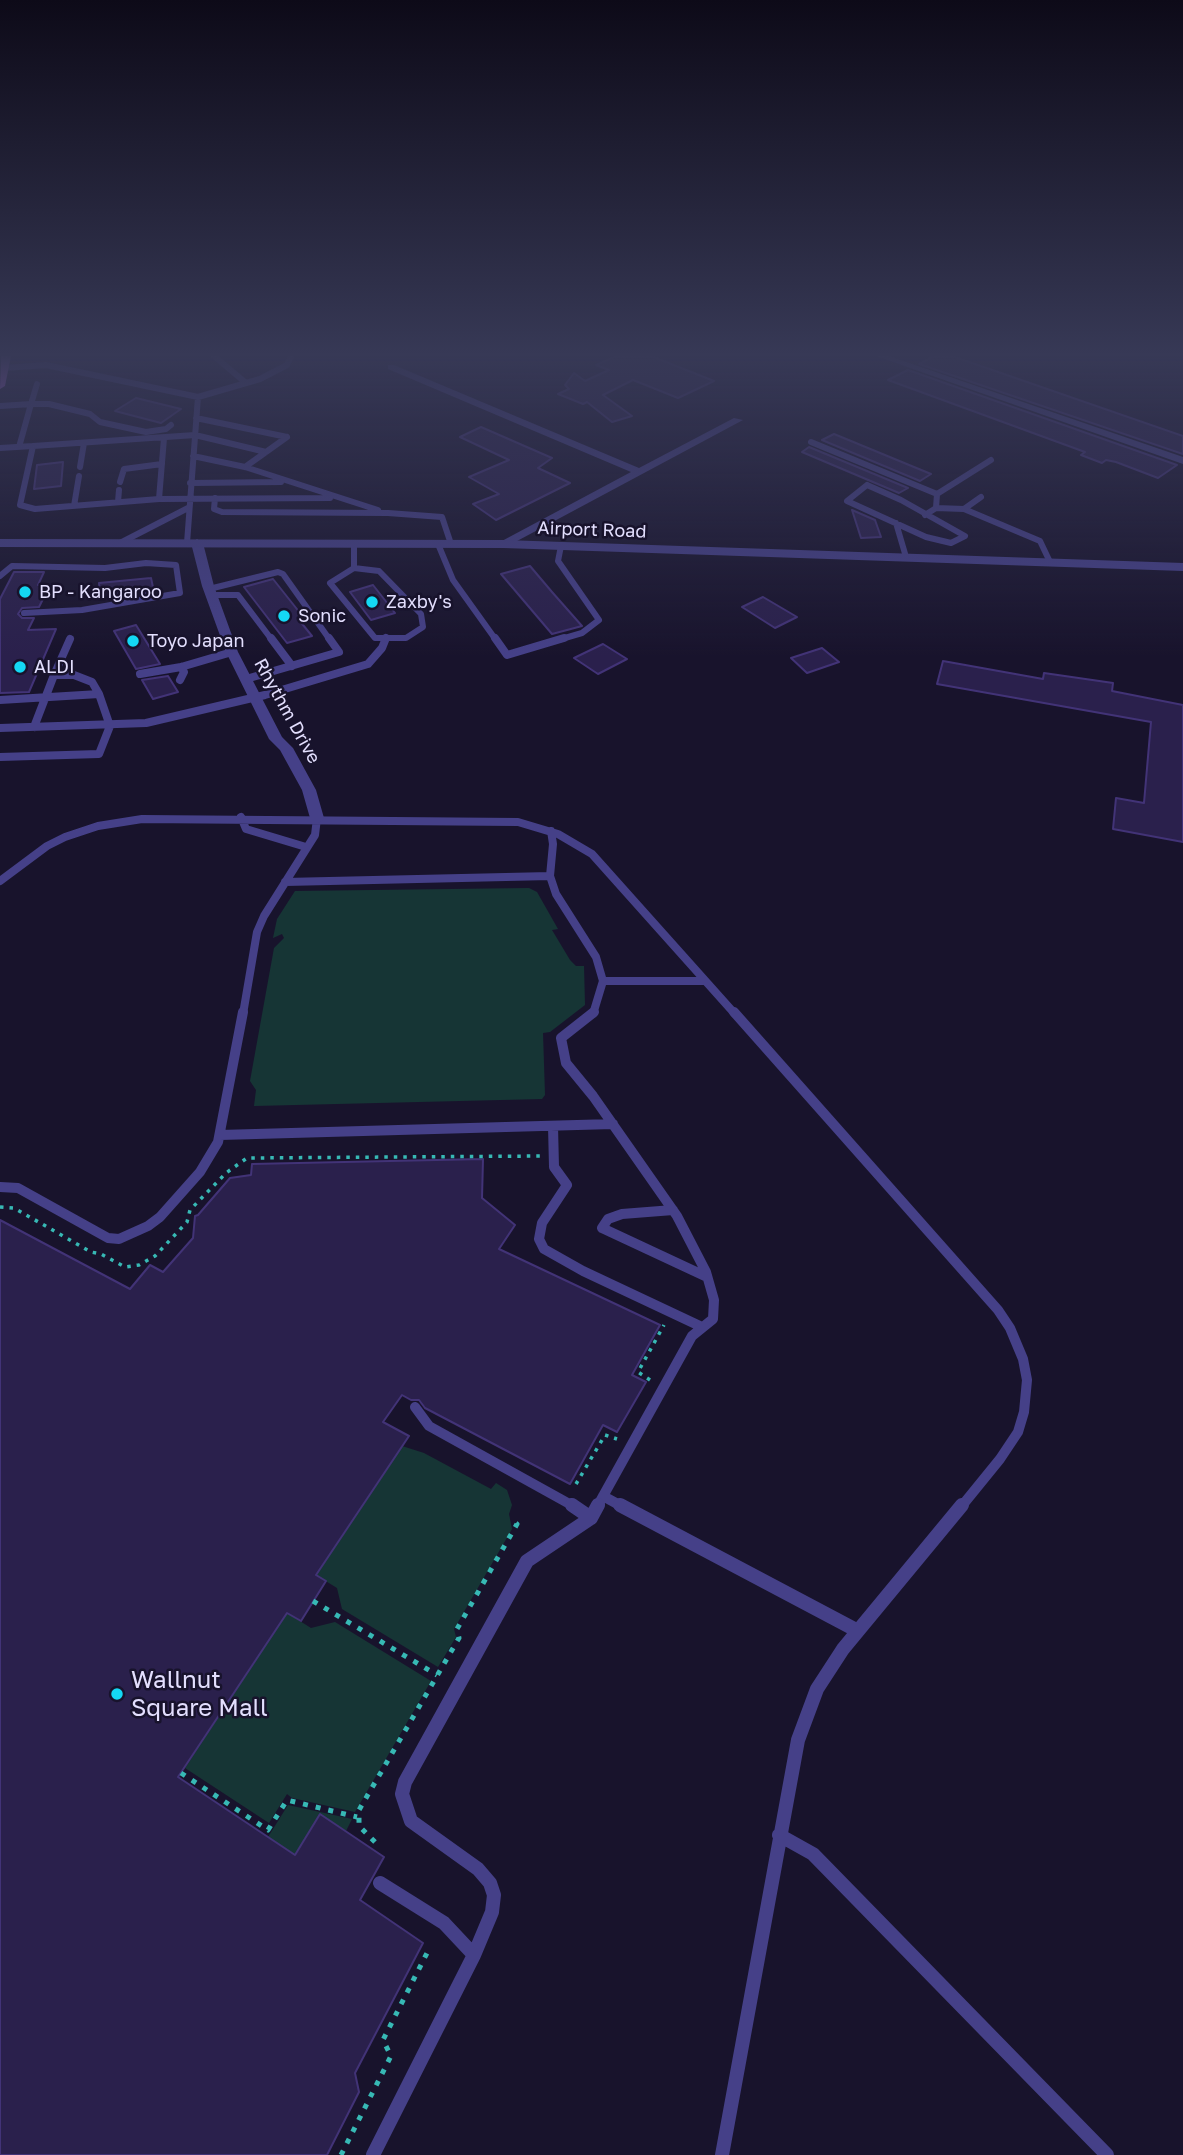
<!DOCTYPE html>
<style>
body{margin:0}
canvas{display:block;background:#18132c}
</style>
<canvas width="1183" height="2155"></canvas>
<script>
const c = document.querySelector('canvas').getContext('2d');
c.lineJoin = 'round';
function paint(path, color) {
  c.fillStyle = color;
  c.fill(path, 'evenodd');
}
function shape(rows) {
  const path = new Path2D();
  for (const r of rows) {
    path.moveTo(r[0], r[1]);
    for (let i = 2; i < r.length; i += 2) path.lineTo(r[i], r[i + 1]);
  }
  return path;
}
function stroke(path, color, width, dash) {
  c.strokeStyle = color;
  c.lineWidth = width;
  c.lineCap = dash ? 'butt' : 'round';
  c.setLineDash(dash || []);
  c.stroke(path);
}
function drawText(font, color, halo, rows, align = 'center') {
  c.font = font + ' "Golos Text",sans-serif';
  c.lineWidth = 5;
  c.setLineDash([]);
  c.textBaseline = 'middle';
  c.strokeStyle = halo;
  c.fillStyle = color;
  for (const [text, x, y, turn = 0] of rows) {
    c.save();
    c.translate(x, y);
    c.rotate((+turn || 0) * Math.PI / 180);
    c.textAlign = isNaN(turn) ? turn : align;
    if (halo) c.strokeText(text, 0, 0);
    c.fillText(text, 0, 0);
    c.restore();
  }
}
paint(shape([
 [529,888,537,892,558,929,552,930,570,960,576,966,584,966,585,1005,550,1032,543,1033,545,1095,542,1099,254,1106,256,1090,250,1081,274,948,284,938,282,934,273,938,277,919,295,891],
 [402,1446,424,1453,491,1489,496,1483,507,1490,512,1505,509,1514,512,1529,454,1629,456,1637,438,1667,342,1609,337,1588,316,1575],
 [287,1613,311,1628,335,1622,431,1681,355,1812,292,1798,287,1794,269,1823,185,1768],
 [288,1805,352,1819,346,1831,320,1814,295,1855,268,1837]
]), '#163535');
const building = shape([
 [616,356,651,356,714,381,678,398,633,380,603,395,632,416,612,422,587,402,583,404,558,394,569,389,565,385,574,373,585,381,609,370,596,365,616,356],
 [934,356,952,356,1183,436,1183,454,919,364,934,356],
 [908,370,1177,465,1158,478,1116,462,1106,460,1102,463,1081,455,1085,452,888,380,908,370],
 [136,398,181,409,161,423,115,411,136,398],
 [481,427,552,458,538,468,570,483,496,520,473,504,499,494,469,477,509,460,460,437,481,427],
 [834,434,931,474,920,481,822,440,834,434],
 [809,447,908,488,899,493,802,452,809,447],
 [63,462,61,486,34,489,37,465,63,462],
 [852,510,875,520,881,537,861,538,852,510],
 [530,566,552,592,582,626,552,634,501,574,530,566],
 [14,572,44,572,38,585,50,585,39,607,22,608,18,614,22,618,34,618,28,630,56,629,29,692,0,693,0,599,14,572],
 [151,578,154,592,134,595,100,595,99,583,151,578],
 [273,579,304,618,299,620,312,636,287,643,244,587,273,579],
 [373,585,395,613,371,620,350,592,373,585],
 [763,597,797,617,775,628,742,607,763,597],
 [136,625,160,664,136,669,114,631,136,625],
 [603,644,627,659,598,674,574,658,603,644],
 [822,648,839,662,807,673,791,658,822,648],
 [943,661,1043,679,1044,673,1113,683,1112,691,1183,705,1183,842,1113,829,1116,798,1144,803,1151,722,937,684,943,661],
 [168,676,178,692,153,699,142,680,168,676],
 [483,1159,482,1198,515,1225,499,1249,660,1325,632,1375,646,1382,617,1432,603,1425,570,1484,425,1408,419,1400,411,1400,402,1395,383,1422,409,1436,316,1575,326,1581,301,1621,287,1613,178,1777,295,1855,320,1814,384,1857,360,1900,423,1943,355,2073,359,2092,327,2155,0,2155,0,1220,130,1289,150,1265,163,1272,193,1238,195,1216,198,1215,230,1178,251,1175,252,1164,483,1159]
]);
paint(building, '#2a204c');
stroke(building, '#423377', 2);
stroke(shape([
 [0,1207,14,1208,91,1252,101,1254,125,1267,139,1265,155,1256,187,1222,190,1210,226,1173,247,1158,540,1156],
 [650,1380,638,1372,664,1325],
 [576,1484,605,1435,617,1439]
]), '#37b9b5', 3.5, [3.5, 6]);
stroke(shape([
 [313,1601,437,1675],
 [181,1773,268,1830,287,1800,357,1817],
 [375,1842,359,1826,359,1810,459,1638,457,1629,517,1524,511,1520],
 [341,2155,391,2056,383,2040,427,1953]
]), '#37b9b5', 5, [5, 8]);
stroke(shape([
 [214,356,246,383],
 [4,368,46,365,198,397,260,379,287,365,291,356],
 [0,406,31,404,37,384],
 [196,418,287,437],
 [811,442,937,494],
 [33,446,195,435,266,452],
 [19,447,31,404,49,404,90,414,100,422,146,432,166,429,171,425],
 [0,448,33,446,20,505,35,509,159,499,164,438],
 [193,456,245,467,378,510],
 [80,467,84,443],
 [245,467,287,437],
 [120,482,124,469,162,464],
 [190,483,281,482],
 [867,485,901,500,965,536,951,543,926,537,847,501,867,485],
 [981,497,964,509,1040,541,1050,562],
 [215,498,214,509,222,512,388,513,442,517,451,544],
 [159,499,330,498],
 [118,502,119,490],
 [74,506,79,476],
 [964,509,936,508,937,494,991,460],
 [925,515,936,508],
 [896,523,906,557],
 [120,543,188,508],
 [187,543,198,397],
 [354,544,354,568],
 [438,544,453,580,496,640],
 [354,568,379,571,421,614,423,627,406,638,375,638,330,583,354,568],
 [0,576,12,566,105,568,146,563,176,565,180,593,82,610,24,613],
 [209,589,278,572,283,574,330,640],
 [212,595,238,595,272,640],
 [558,640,582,633,599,620,558,561,561,546]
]), '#454088', 6);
stroke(shape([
 [271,638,292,666],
 [495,638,507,655,564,638],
 [140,674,181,667,232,652],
 [54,675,70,639],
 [246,679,339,652,329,638],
 [180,680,184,672,181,667],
 [0,700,99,694,110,726,99,754,0,757],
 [34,727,54,675,74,675,92,682,99,694],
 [0,728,146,723,265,695,368,664,382,648,386,638],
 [241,817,246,829,306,847],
 [551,831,553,844,550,876,556,894,596,957,603,981,593,1014],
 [0,881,47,846,65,837,98,826,142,819,518,822,558,834,592,854,735,1014],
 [285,882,550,876],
 [603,981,705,981],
 [243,1014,257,932,264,916,315,835,317,818]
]), '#454088', 8);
stroke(shape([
 [594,1012,561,1038,566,1063,593,1096,677,1216,706,1272,714,1300,713,1319,692,1336,597,1507],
 [734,1012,998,1310,1010,1328,1023,1359,1027,1380,1024,1412,1018,1432,1000,1459,961,1507],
 [553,1126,554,1167,567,1185,542,1223,539,1239,544,1249,583,1271,702,1327],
 [220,1135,613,1124],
 [0,1187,18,1188,108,1238,119,1239,148,1226,160,1217,200,1172,218,1142,243,1012],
 [673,1210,622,1214,608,1219,602,1228,707,1277],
 [415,1407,429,1426,575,1507],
 [603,1496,623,1507]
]), '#454088', 10);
stroke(shape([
 [572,1505,591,1518],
 [620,1505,858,1631],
 [779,1835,813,1854,1107,2155],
 [380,1883,444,1923,474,1955],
 [373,2155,474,1955,492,1912,494,1895,490,1883,478,1869,411,1821,402,1794,405,1782,527,1561,591,1518,598,1505],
 [722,2155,798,1740,817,1689,843,1649,962,1505]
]), '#454088', 14);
paint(shape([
 [876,356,889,356,1183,457,1183,464,876,356],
 [388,365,394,365,639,468,734,418,743,420,504,548,498,544,500,542,631,472,388,369,388,365],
 [197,539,203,543,214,586,238,652,282,737,293,748,316,790,324,818,322,821,317,823,310,818,302,790,280,750,269,739,226,652,202,586,191,543,197,539]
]), '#454088');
paint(shape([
 [0,539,504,540,1183,563,1183,571,504,548,0,547,0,539]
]), '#454088');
paint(shape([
 [1,356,11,356,5,386,0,389,1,356]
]), '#c76bf8');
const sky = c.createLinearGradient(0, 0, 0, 657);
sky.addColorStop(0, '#0d0a18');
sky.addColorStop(0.54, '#373956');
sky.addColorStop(1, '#37395600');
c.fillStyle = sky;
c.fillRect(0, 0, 1183, 657);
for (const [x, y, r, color] of [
 [25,592,7,"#14d8f4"],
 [372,602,7,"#14d8f4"],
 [284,616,7,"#14d8f4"],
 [133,641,7,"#14d8f4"],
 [20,667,7,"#14d8f4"],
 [117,1694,7,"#14d8f4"]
]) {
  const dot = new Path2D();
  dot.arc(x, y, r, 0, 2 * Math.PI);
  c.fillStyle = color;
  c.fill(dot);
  stroke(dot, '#18132c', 2.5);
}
drawText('18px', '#e3dffe', '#18132c', [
 ["Airport Road",592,530,2],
 ["Rhythm Drive",287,711,61]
]);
drawText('18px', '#e3dffe', '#18132c', [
 ["BP - Kangaroo",39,592],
 ["Zaxby's",386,602],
 ["Sonic",298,616],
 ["Toyo Japan",147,641],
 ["ALDI",34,667]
], 'left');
drawText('24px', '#e3dffe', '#18132c', [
 ["Wallnut",131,1680],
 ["Square Mall",131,1708]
], 'left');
</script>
